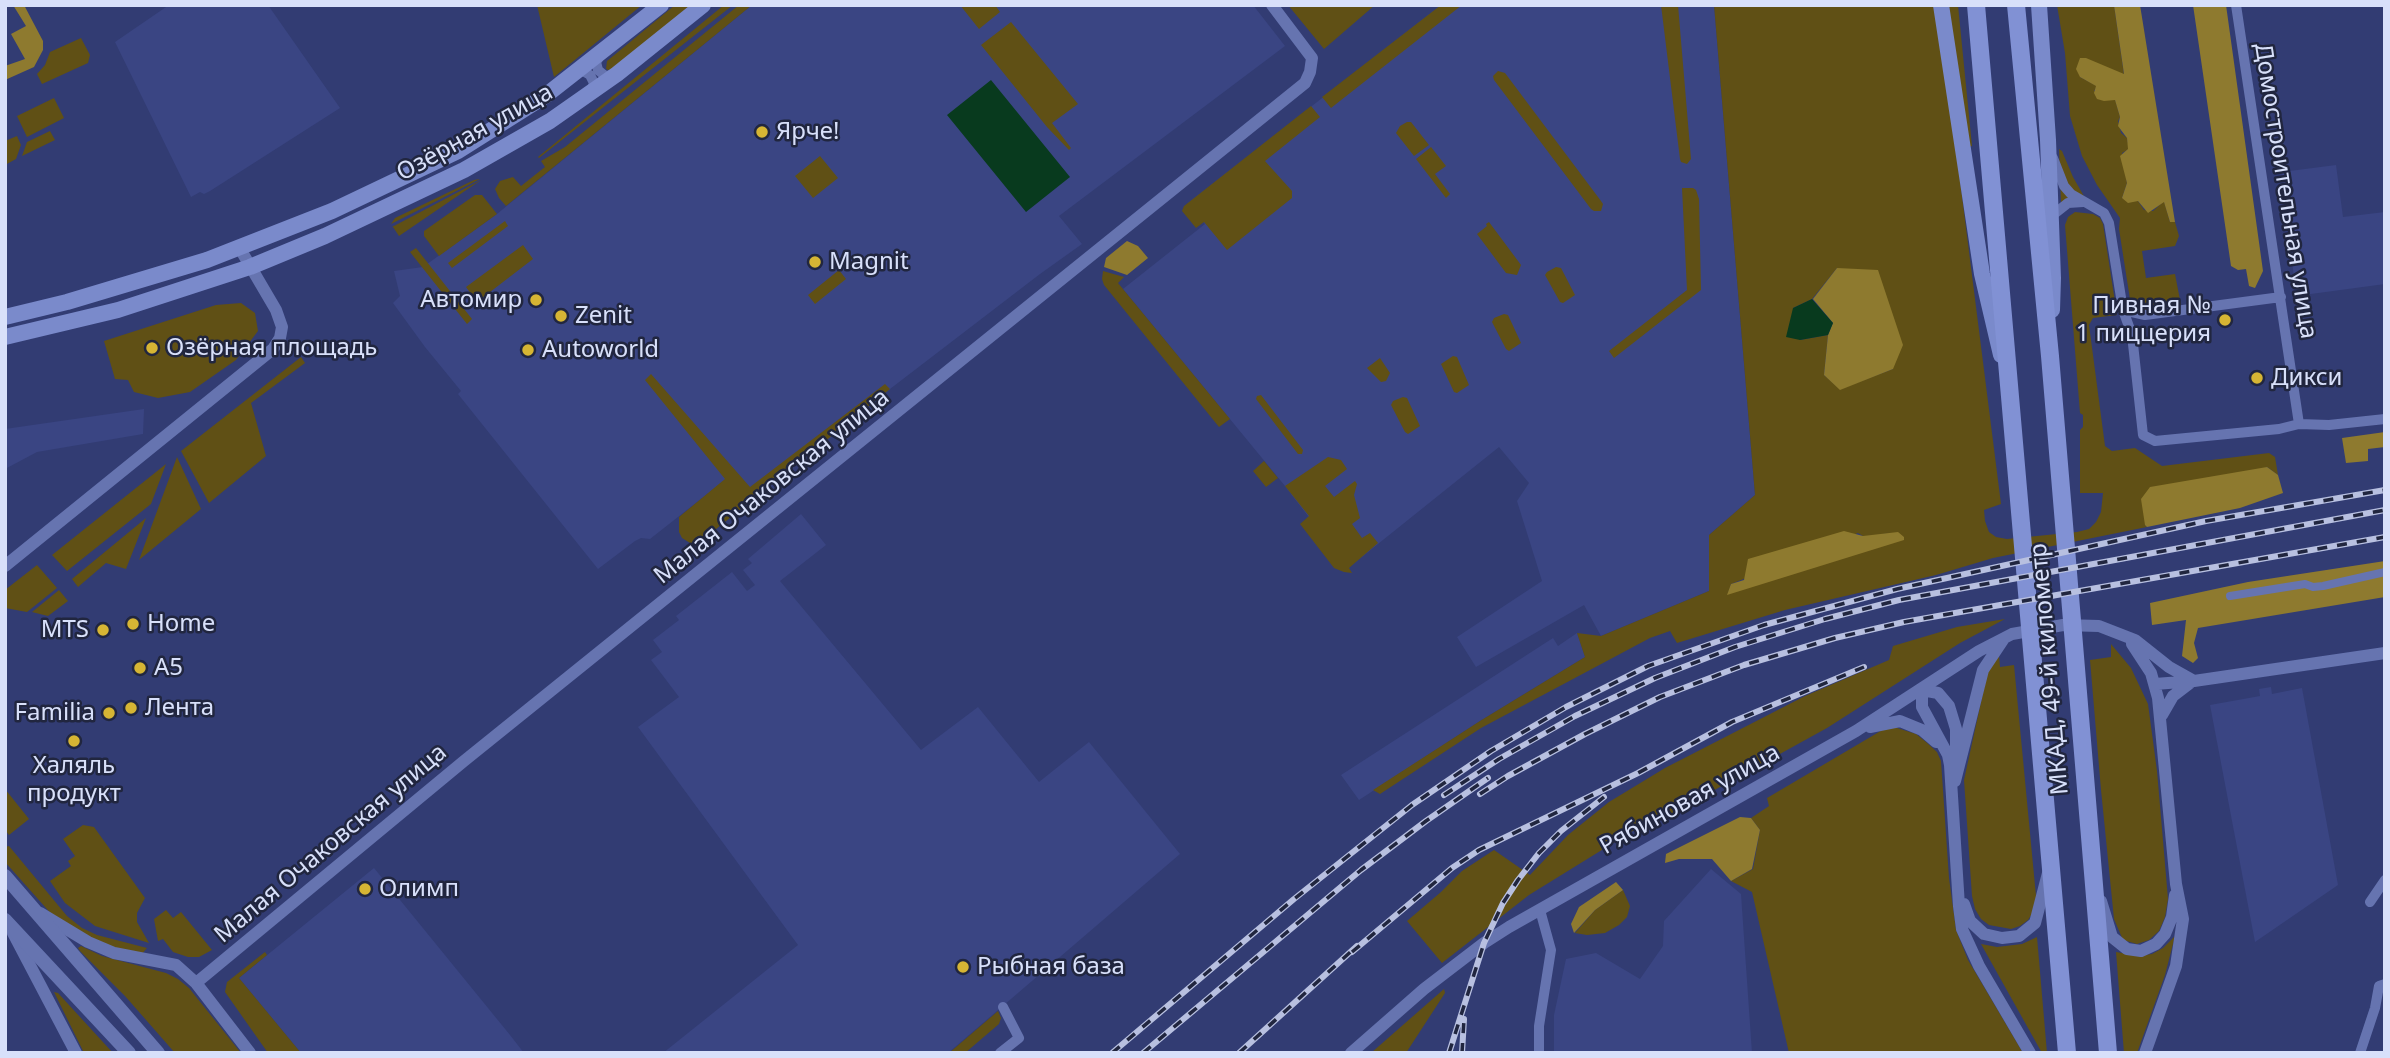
<!DOCTYPE html>
<meta charset="utf-8">
<style>
body{margin:0}
#map{position:relative;width:2390px;height:1058px;overflow:hidden;background:#323c73;font-family:"Noto Sans",sans-serif}
canvas{display:block}
.frame{position:absolute;inset:0;border:7px solid #d8e0fa;pointer-events:none}
</style>
<div id="map">
<canvas width="2390" height="1058"></canvas>
<div class="frame"></div>
</div>
<script>
const c = document.querySelector('canvas').getContext('2d');
c.lineJoin = 'round';
function paint(path, color) {
  c.fillStyle = color;
  c.fill(path, 'evenodd');
}
function shape(rows) {
  const path = new Path2D();
  for (const r of rows) {
    path.moveTo(r[0], r[1]);
    for (let i = 2; i < r.length; i += 2) path.lineTo(r[i], r[i + 1]);
  }
  return path;
}
function stroke(path, color, width, dash) {
  c.strokeStyle = color;
  c.lineWidth = width;
  c.lineCap = dash ? 'butt' : 'round';
  c.setLineDash(dash || []);
  c.stroke(path);
}
function drawText(font, color, halo, rows, align = 'center') {
  c.font = font + ' "Noto Sans",sans-serif';
  c.lineWidth = 5;
  c.setLineDash([]);
  c.textBaseline = 'middle';
  c.strokeStyle = halo;
  c.fillStyle = color;
  for (const [text, x, y, turn = 0] of rows) {
    c.save();
    c.translate(x, y);
    c.rotate((+turn || 0) * Math.PI / 180);
    c.textAlign = isNaN(turn) ? turn : align;
    if (halo) c.strokeText(text, 0, 0);
    c.fillText(text, 0, 0);
    c.restore();
  }
}
paint(shape([
 [169,5,268,5,340,108,210,191,204,194,200,192,191,197,115,42],
 [752,5,1253,5,1285,46,1059,216,1082,244,1040,274,890,389,746,506,725,480,650,539,641,538,635,541,598,569,458,394,461,391,425,347,393,303,400,296,394,271,423,267,497,214],
 [1441,5,1714,5,1755,495,1709,535,1709,591,1601,636,1584,605,1476,667,1457,637,1542,581,1517,501,1529,483,1499,447,1348,568,1285,486,1123,289,1205,224,1188,203],
 [2336,165,2343,217,2385,212,2385,284,2296,296,2282,172],
 [144,409,143,434,37,452,5,469,5,429],
 [801,514,826,545,780,581,921,750,978,707,1039,782,1089,742,1180,854,948,1053,663,1053,798,945,638,727,679,697,651,660,662,652,653,640,679,620,676,616,732,572,747,591,755,585,743,570,752,563,748,559],
 [1577,633,1585,657,1480,721,1359,800,1341,775,1553,638,1558,646],
 [2271,687,2272,694,2302,688,2338,885,2255,942,2210,705,2260,696,2259,689],
 [374,868,510,1035,524,1053,301,1053,239,978],
 [1711,869,1741,894,1752,1053,1554,1053,1554,1015,1566,959,1596,953,1640,979,1663,946,1664,921]
]), '#3a4583');
paint(shape([
 [537,5,642,5,554,77],
 [675,5,695,5,611,71,606,69,607,61],
 [724,5,733,5,539,158,538,157],
 [739,5,752,5,506,206,499,198,495,189,500,181,513,177,521,186,545,167,541,161,565,147],
 [960,5,995,5,1000,12,979,29],
 [1288,5,1375,5,1324,49],
 [1441,5,1462,5,1331,108,1322,97],
 [1661,5,1678,5,1691,159,1687,164,1681,162,1680,159],
 [1714,5,1958,5,1972,146,1956,149,2001,504,1984,510,1985,521,1989,532,1996,537,2007,539,2077,532,2089,529,2096,522,2101,512,2103,493,2080,493,2080,430,2083,427,2083,415,2080,413,2065,225,2068,217,2075,212,2093,214,2100,218,2103,224,2117,315,2093,318,2089,325,2105,446,2112,451,2135,448,2162,466,2269,453,2275,457,2278,475,2267,467,2145,525,2147,527,1993,558,1936,575,1785,610,1677,643,1670,631,1650,638,1481,728,1380,794,1373,790,1480,721,1585,657,1577,633,1601,636,1709,591,1709,535,1755,495],
 [1837,268,1893,369,1840,389,1824,375,1828,335,1800,340,1793,308,1812,299],
 [1889,532,1728,594,1731,584,1858,533,1863,536,1878,536],
 [2057,5,2114,5,2124,75,2080,77,2097,86,2094,91,2115,99,2120,117,2118,121,2121,133,2127,138,2129,149,2122,153,2127,183,2122,198,2138,201,2144,210,2153,211,2164,201,2170,222,2175,222,2179,236,2175,246,2142,251,2146,278,2175,274,2181,305,2132,312,2119,229,2120,218,2097,185,2082,156,2070,116,2065,53],
 [1011,22,1078,104,1052,123,1071,148,1069,150,1047,127,981,45],
 [81,38,90,55,88,63,42,84,37,74,45,65,50,52],
 [1498,71,1505,73,1601,201,1603,204,1601,211,1594,211,1591,209,1494,80,1493,76],
 [54,98,64,118,27,137,17,116],
 [1311,106,1320,117,1265,161,1292,191,1292,198,1227,250,1204,222,1196,228,1182,211,1184,206],
 [1407,122,1411,122,1429,145,1414,156,1396,133,1400,126],
 [50,131,55,140,22,156,27,142],
 [17,136,21,145,16,159,5,165,5,141],
 [1431,147,1446,166,1435,174,1450,194,1446,198,1416,159],
 [2059,149,2062,151,2073,177,2085,198,2061,203],
 [820,156,838,178,813,198,795,176],
 [480,179,391,224,395,218,474,180],
 [481,180,399,236,393,227,392,227],
 [1682,188,1693,188,1696,190,1699,199,1701,290,1614,358,1609,351,1687,290],
 [475,195,482,195,497,214,439,256,424,236,424,231],
 [505,221,508,226,452,268,448,263],
 [1489,222,1521,265,1517,275,1506,273,1477,234,1487,226,1486,224],
 [523,245,533,259,477,302,466,287],
 [416,248,472,319,467,324,410,252],
 [1556,267,1561,268,1575,295,1563,303,1560,302,1545,275,1547,272],
 [839,270,846,279,815,304,808,295],
 [1103,271,1124,277,1118,283,1230,419,1219,427,1104,285,1102,279],
 [241,303,255,313,258,331,236,360,190,392,158,398,134,392,128,380,115,379,104,341,216,305],
 [1504,314,1508,315,1521,343,1509,351,1506,349,1492,322,1494,318],
 [1453,356,1457,357,1469,385,1457,393,1454,392,1441,364],
 [301,357,305,363,251,403,266,456,209,503,181,451],
 [1380,358,1390,373,1386,381,1381,382,1367,368],
 [651,374,750,487,885,384,890,389,695,546,682,538,679,532,679,517,725,479,645,380],
 [1261,395,1303,450,1302,454,1298,454,1256,399,1257,396],
 [1403,397,1407,398,1420,426,1408,434,1405,432,1391,405,1393,401],
 [177,457,201,509,139,560],
 [1328,457,1341,460,1347,469,1325,486,1334,497,1355,481,1357,484,1354,495,1360,518,1352,524,1362,538,1370,533,1378,543,1349,568,1352,573,1344,572,1334,568,1300,524,1309,516,1285,486],
 [1264,461,1278,478,1266,487,1253,471],
 [166,464,151,504,67,571,52,555],
 [146,518,126,569,106,563,78,587,72,579],
 [37,565,57,588,27,612,5,608,5,590],
 [59,590,68,601,48,616,32,612],
 [2005,619,1960,643,1827,728,1671,814,1665,811,1529,895,1442,963,1407,921,1441,892,1462,871,1494,850,1530,875,1568,835,1609,802,1665,768,1805,696,1889,660,1893,646,1957,627],
 [2111,644,2131,668,2148,704,2157,771,2168,899,2165,917,2159,931,2149,940,2137,944,2123,940,2114,919,2101,790,2090,660,2111,657],
 [1999,656,2000,667,2014,665,2036,896,2035,909,2028,920,2020,926,2011,929,1989,925,1981,919,1975,909,1972,896,1964,780,1988,670],
 [1894,727,1916,734,1926,742,1937,752,1941,761,1949,878,1956,930,1968,960,2023,1053,1789,1053,1752,892,1731,881,1753,869,1760,830,1751,818,1769,806,1767,798,1884,729],
 [5,789,29,819,9,835,5,830],
 [83,825,94,827,145,898,137,913,137,922,149,943,95,926,65,903,50,881,71,866,68,861,75,856,63,839],
 [9,846,67,916,82,928,97,935,147,948,142,954,130,956,62,926,5,862,5,847],
 [1623,890,1630,906,1627,917,1619,925,1605,933,1587,935,1575,933,1595,910],
 [166,910,173,918,181,912,212,950,199,957,188,957,173,952,163,939,158,941,154,919],
 [2175,936,2165,975,2137,1053,2124,1053,2116,952,2139,956,2152,954,2163,948],
 [2037,937,2047,1053,2042,1053,1981,944,1997,947,2022,944],
 [81,946,102,956,166,973,178,979,189,988,241,1053,175,1053,125,996,80,951,78,948],
 [265,952,267,955,239,978,301,1053,268,1053,225,992,227,982],
 [1444,989,1445,993,1406,1053,1371,1053],
 [54,992,58,993,113,1053,84,1053],
 [998,1011,1001,1018,999,1024,965,1053,949,1053]
]), '#605015');
paint(shape([
 [13,5,24,5,43,41,43,50,34,67,5,80,5,66,25,59,11,34,26,26],
 [2114,5,2140,5,2175,222,2170,222,2164,202,2148,213,2138,201,2128,203,2122,198,2127,183,2120,156,2128,149,2127,138,2118,126,2120,117,2115,100,2104,101,2097,99,2094,93,2096,86,2080,77,2076,69,2080,58,2086,58,2124,74],
 [2193,5,2226,5,2263,271,2255,288,2249,286,2246,269,2238,270,2231,266],
 [1127,241,1138,246,1148,258,1127,275,1104,267,1106,258],
 [1837,268,1878,270,1903,345,1893,369,1840,390,1824,375,1828,335,1833,323,1813,299],
 [2385,432,2385,447,2368,449,2368,461,2346,463,2342,438],
 [2267,467,2278,475,2283,493,2240,508,2147,527,2145,525,2141,499,2150,487],
 [1844,531,1863,536,1898,532,1904,537,1904,540,1727,595,1731,584,1744,580,1748,559],
 [2385,561,2385,597,2198,628,2194,643,2198,658,2193,663,2182,656,2186,620,2152,625,2150,603,2248,582],
 [1740,817,1751,818,1760,830,1752,869,1731,881,1712,859,1679,859,1665,863,1666,854],
 [1616,882,1623,890,1595,910,1574,933,1571,924,1579,907]
]), '#8e7a2f');
paint(shape([
 [991,80,1070,177,1026,212,947,115],
 [1812,299,1833,323,1828,335,1800,340,1786,337,1793,308]
]), '#083a1e');
stroke(shape([
 [2230,596,2305,584,2313,587,2323,586,2385,572]
]), '#6674b0', 8);
stroke(shape([
 [2236,5,2299,424],
 [601,54,596,62,598,70,605,76,616,75],
 [574,73,583,71,590,75,594,83,591,92],
 [2053,158,2064,186,2071,194,2104,213,2109,223,2123,310,2132,335,2143,435,2155,441,2279,429,2299,424,2329,425,2385,419],
 [2052,220,2054,214,2068,203,2083,202],
 [2123,310,2145,315,2281,297],
 [2370,902,2385,880],
 [1000,1053,1019,1038,1003,1007],
 [1539,1053,1539,1026,1551,950,1540,910],
 [2360,1053,2375,1008,2379,986,2385,984]
]), '#6674b0', 10);
stroke(shape([
 [5,566,273,349,280,338,282,327,276,310,239,247],
 [2132,644,2151,673,2158,698,2176,884,2183,919,2176,966,2145,1053],
 [2155,684,2194,681,2385,653],
 [1922,690,1922,707,1948,755,1950,765,1959,906,1962,929,1979,966,2030,1053],
 [1922,690,1938,693,1949,706,1956,729,1956,757],
 [2162,715,2173,696,2190,683],
 [1870,727,1900,721,1922,730,1936,742],
 [1955,781,1983,670,2003,640],
 [2101,901,2112,937,2127,949,2141,951,2156,944,2165,934,2172,917,2175,895],
 [1964,904,1970,921,1984,934,2002,938,2019,936,2035,923,2048,873],
 [40,913,88,942,114,953,176,965,196,983,250,1053],
 [13,933,76,1053],
 [196,983,464,761,1305,83,1310,72,1312,58,1272,5],
 [1351,1053,1424,989,1484,943,1509,927,1856,731,1979,651,2012,634,2063,625,2099,626,2135,640,2169,667,2194,681]
]), '#6674b0', 12);
stroke(shape([
 [5,876,158,1053],
 [5,920,129,1053]
]), '#6674b0', 14);
stroke(shape([
 [1941,5,1982,274,2001,355],
 [2039,5,2048,140,2053,278,2052,310],
 [5,317,67,302,207,260,332,211,458,151,545,96,661,5],
 [5,337,118,310,250,267,325,236,464,170,550,121,617,74,703,5]
]), '#7a8acb', 16);
stroke(shape([
 [1976,5,2067,1053],
 [2016,5,2050,356,2108,1053]
]), '#8191d4', 18);
const rail = shape([
 [1480,794,1508,776,1585,734,1660,697,1744,665,1835,638,1904,622,2385,537],
 [1444,795,1499,759,1575,716,1655,678,1735,647,1825,619,1899,600,2385,510],
 [1352,952,1452,868,1479,850,1638,773,1732,722,1864,667],
 [1112,1053,1294,899,1412,805,1491,751,1566,707,1648,666,1764,625,1897,589,2206,521,2385,490],
 [1143,1053,1361,870,1426,821,1488,778],
 [1239,1053,1357,946],
 [1449,1053,1484,943,1503,903,1518,880,1539,853,1561,831,1604,797],
 [1462,1053,1464,1019]
]);
stroke(rail, '#b8c0e0', 6);
stroke(rail, '#21263f', 3.5, [10]);
for (const [x, y, r, color] of [
 [762,132,7,"#d6b534"],
 [815,262,7,"#d6b534"],
 [536,300,7,"#d6b534"],
 [561,316,7,"#d6b534"],
 [2225,320,7,"#d6b534"],
 [152,348,7,"#d6b534"],
 [528,350,7,"#d6b534"],
 [2257,378,7,"#d6b534"],
 [133,624,7,"#d6b534"],
 [103,630,7,"#d6b534"],
 [140,668,7,"#d6b534"],
 [131,708,7,"#d6b534"],
 [109,713,7,"#d6b534"],
 [74,741,7,"#d6b534"],
 [365,889,7,"#d6b534"],
 [963,967,7,"#d6b534"]
]) {
  const dot = new Path2D();
  dot.arc(x, y, r, 0, 2 * Math.PI);
  c.fillStyle = color;
  c.fill(dot);
  stroke(dot, '#21263f', 2.5);
}
drawText('24px', '#d8e0fa', '#21263f', [
 ["Ярче!",776,132],
 ["Magnit",829,262],
 ["Автомир",522,300,"right"],
 ["Пивная №",2211,306,"right"],
 ["1 пиццерия",2211,334,"right"],
 ["Zenit",575,316],
 ["Озёрная площадь",166,348],
 ["Autoworld",542,350],
 ["Дикси",2271,378],
 ["Home",147,624],
 ["MTS",89,630,"right"],
 ["А5",154,668],
 ["Лента",145,708],
 ["Familia",95,713,"right"],
 ["Халяль",74,766,"center"],
 ["продукт",74,794,"center"],
 ["Олимп",379,889],
 ["Рыбная база",977,967]
], 'left');
drawText('24px', '#d8e0fa', '#21263f', [
 ["Озёрная улица",475,133,-29],
 ["Домостроительная улица",2285,191,81],
 ["Малая Очаковская улица",772,487,-39],
 ["МКАД, 49-й километр",2050,669,-95],
 ["Рябиновая улица",1690,800,-29],
 ["Малая Очаковская улица",331,844,-40]
]);
</script>
